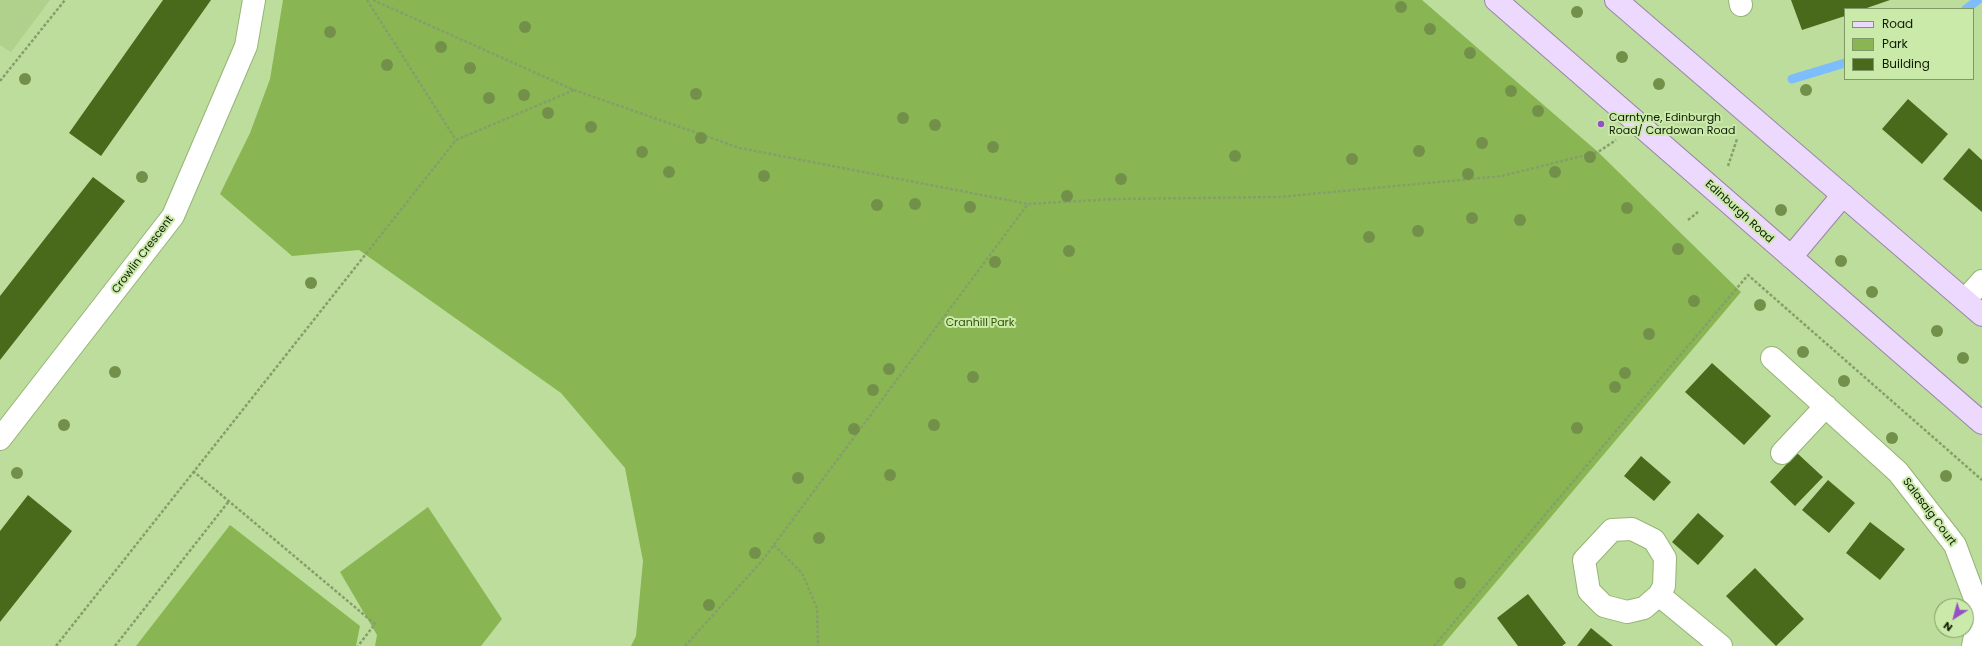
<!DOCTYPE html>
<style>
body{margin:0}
#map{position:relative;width:1982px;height:646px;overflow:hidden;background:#bddd9c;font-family:Poppins,sans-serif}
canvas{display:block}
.legend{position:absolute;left:1844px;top:8px;width:130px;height:72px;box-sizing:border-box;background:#caeaa9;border:1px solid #809767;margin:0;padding:5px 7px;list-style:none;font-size:12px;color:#101b03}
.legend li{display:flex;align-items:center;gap:8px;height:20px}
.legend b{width:20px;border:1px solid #809767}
.north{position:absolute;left:1934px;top:598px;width:40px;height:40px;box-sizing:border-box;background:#caeaa9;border:1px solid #809767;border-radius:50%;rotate:216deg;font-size:11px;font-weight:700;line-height:16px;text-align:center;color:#101b03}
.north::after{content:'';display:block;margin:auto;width:14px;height:18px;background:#9550c4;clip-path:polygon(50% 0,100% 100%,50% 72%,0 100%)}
</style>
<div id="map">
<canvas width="1982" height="646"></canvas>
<ul class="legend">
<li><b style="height:5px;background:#eed9fe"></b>Road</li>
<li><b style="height:11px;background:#89b653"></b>Park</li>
<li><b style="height:11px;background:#496a1b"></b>Building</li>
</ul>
<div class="north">N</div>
</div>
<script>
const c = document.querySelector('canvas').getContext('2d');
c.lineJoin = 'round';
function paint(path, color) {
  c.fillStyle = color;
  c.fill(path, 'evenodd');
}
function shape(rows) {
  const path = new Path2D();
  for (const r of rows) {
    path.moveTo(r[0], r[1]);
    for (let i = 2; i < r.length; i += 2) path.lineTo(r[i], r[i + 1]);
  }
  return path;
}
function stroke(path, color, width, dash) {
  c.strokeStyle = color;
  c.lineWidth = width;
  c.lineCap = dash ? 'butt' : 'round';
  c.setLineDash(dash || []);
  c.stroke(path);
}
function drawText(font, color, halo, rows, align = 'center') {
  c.font = font + ' Poppins,sans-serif';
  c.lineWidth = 4;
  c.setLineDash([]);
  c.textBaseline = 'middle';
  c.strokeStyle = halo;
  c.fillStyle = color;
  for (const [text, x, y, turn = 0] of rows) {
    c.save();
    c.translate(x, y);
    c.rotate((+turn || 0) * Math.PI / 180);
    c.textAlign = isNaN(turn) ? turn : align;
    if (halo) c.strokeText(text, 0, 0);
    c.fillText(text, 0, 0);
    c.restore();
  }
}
paint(shape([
 [0,0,50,0,11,52,0,45]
]), '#afd18b');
paint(shape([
 [283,0,1422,0,1598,152,1741,292,1442,646,631,646,636,636,643,561,625,468,561,393,359,250,292,256,220,194,250,133,270,79],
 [428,507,502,619,481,646,375,646,377,635,340,572],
 [230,525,360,626,356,646,136,646]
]), '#89b653');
stroke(shape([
 [1966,9,1978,0],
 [1792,79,1845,63]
]), '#7ebdfc', 9);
paint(shape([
 [163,0,211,0,101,156,69,133],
 [1791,0,1890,0,1864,9,1845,9,1845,16,1802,30],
 [1908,99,1948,134,1922,164,1882,129],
 [1969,148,1982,160,1982,212,1943,179],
 [93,177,125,201,0,360,0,296],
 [1712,363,1771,416,1744,445,1685,392],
 [1797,453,1823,477,1795,506,1770,482],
 [1641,456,1671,482,1654,501,1624,476],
 [1828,480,1855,503,1829,533,1802,510],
 [28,495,72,531,0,622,0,531],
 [1698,513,1724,536,1698,565,1672,542],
 [1870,522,1905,549,1880,580,1846,553],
 [1755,568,1804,619,1776,646,1726,596],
 [1528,594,1566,643,1562,646,1518,646,1497,618],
 [1591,628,1613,646,1577,646]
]), '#496a1b');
const street = shape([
 [1740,0,1741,5],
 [1965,300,1982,281],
 [1772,358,1898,472,1955,545,1980,612,1973,646],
 [0,439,173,216,246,46,254,0],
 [1782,453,1826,406],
 [1632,529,1654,540,1665,558,1664,586,1659,595,1644,608,1627,612,1604,606,1589,591,1584,560,1612,530,1632,529],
 [1659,595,1721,646]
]);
const primary = shape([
 [1496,0,1982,423],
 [1616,0,1982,315],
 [1791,257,1843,195]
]);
stroke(street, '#95b475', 24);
stroke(primary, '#9886a6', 24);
stroke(shape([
 [367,0,456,140],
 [373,0,574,90,740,148,1028,204],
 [0,81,65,0],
 [1728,166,1737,139],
 [1688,220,1698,212],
 [193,471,375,624,358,646],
 [774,545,802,573,817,608,818,646],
 [56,646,456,140,574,90],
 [115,646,229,501],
 [685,646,761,562,1028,204,1116,199,1279,197,1502,176,1598,152,1616,140],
 [1434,646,1748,275,1982,480]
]), '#859f6b', 2.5, [3, 2]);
stroke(street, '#fff', 22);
stroke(primary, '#eed9fe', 22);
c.fillStyle = '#72904a';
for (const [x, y] of [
 [1401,7],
 [1577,12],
 [525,27],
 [1430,29],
 [330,32],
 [441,47],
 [1470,53],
 [1622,57],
 [387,65],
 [470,68],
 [25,79],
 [1659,84],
 [1806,90],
 [1511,91],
 [696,94],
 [524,95],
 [489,98],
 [1538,111],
 [548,113],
 [903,118],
 [935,125],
 [591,127],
 [701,138],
 [1482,143],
 [993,147],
 [1419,151],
 [642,152],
 [1235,156],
 [1590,157],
 [1352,159],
 [669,172],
 [1555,172],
 [1468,174],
 [764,176],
 [142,177],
 [1121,179],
 [1067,196],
 [915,204],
 [877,205],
 [970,207],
 [1627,208],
 [1781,210],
 [1472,218],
 [1520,220],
 [1418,231],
 [1369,237],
 [1678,249],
 [1069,251],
 [1841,261],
 [995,262],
 [311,283],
 [1872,292],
 [1694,301],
 [1760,305],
 [1937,331],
 [1649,334],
 [1803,352],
 [1963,358],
 [889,369],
 [115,372],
 [1625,373],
 [973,377],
 [1844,381],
 [1615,387],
 [873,390],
 [64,425],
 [934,425],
 [1577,428],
 [854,429],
 [1892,438],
 [17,473],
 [890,475],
 [1946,476],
 [798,478],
 [819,538],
 [755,553],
 [1460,583],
 [709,605]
]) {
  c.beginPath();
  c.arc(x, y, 6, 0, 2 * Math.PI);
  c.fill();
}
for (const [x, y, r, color] of [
 [1601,124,4,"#9550c4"]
]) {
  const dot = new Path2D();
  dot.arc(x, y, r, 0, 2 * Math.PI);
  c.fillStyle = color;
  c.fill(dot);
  stroke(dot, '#caeaa9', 1.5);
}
drawText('11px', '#101b03', '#caeaa9', [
 ["Carntyne, Edinburgh",1609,118],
 ["Road/ Cardowan Road",1609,131]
], 'left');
drawText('11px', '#101b03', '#caeaa9', [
 ["Edinburgh Road",1739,212,42],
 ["Crowlin Crescent",143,255,-53],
 ["Salasaig Court",1929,512,53]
]);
drawText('11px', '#345106', '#caeaa9', [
 ["Cranhill Park",980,323]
]);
</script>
